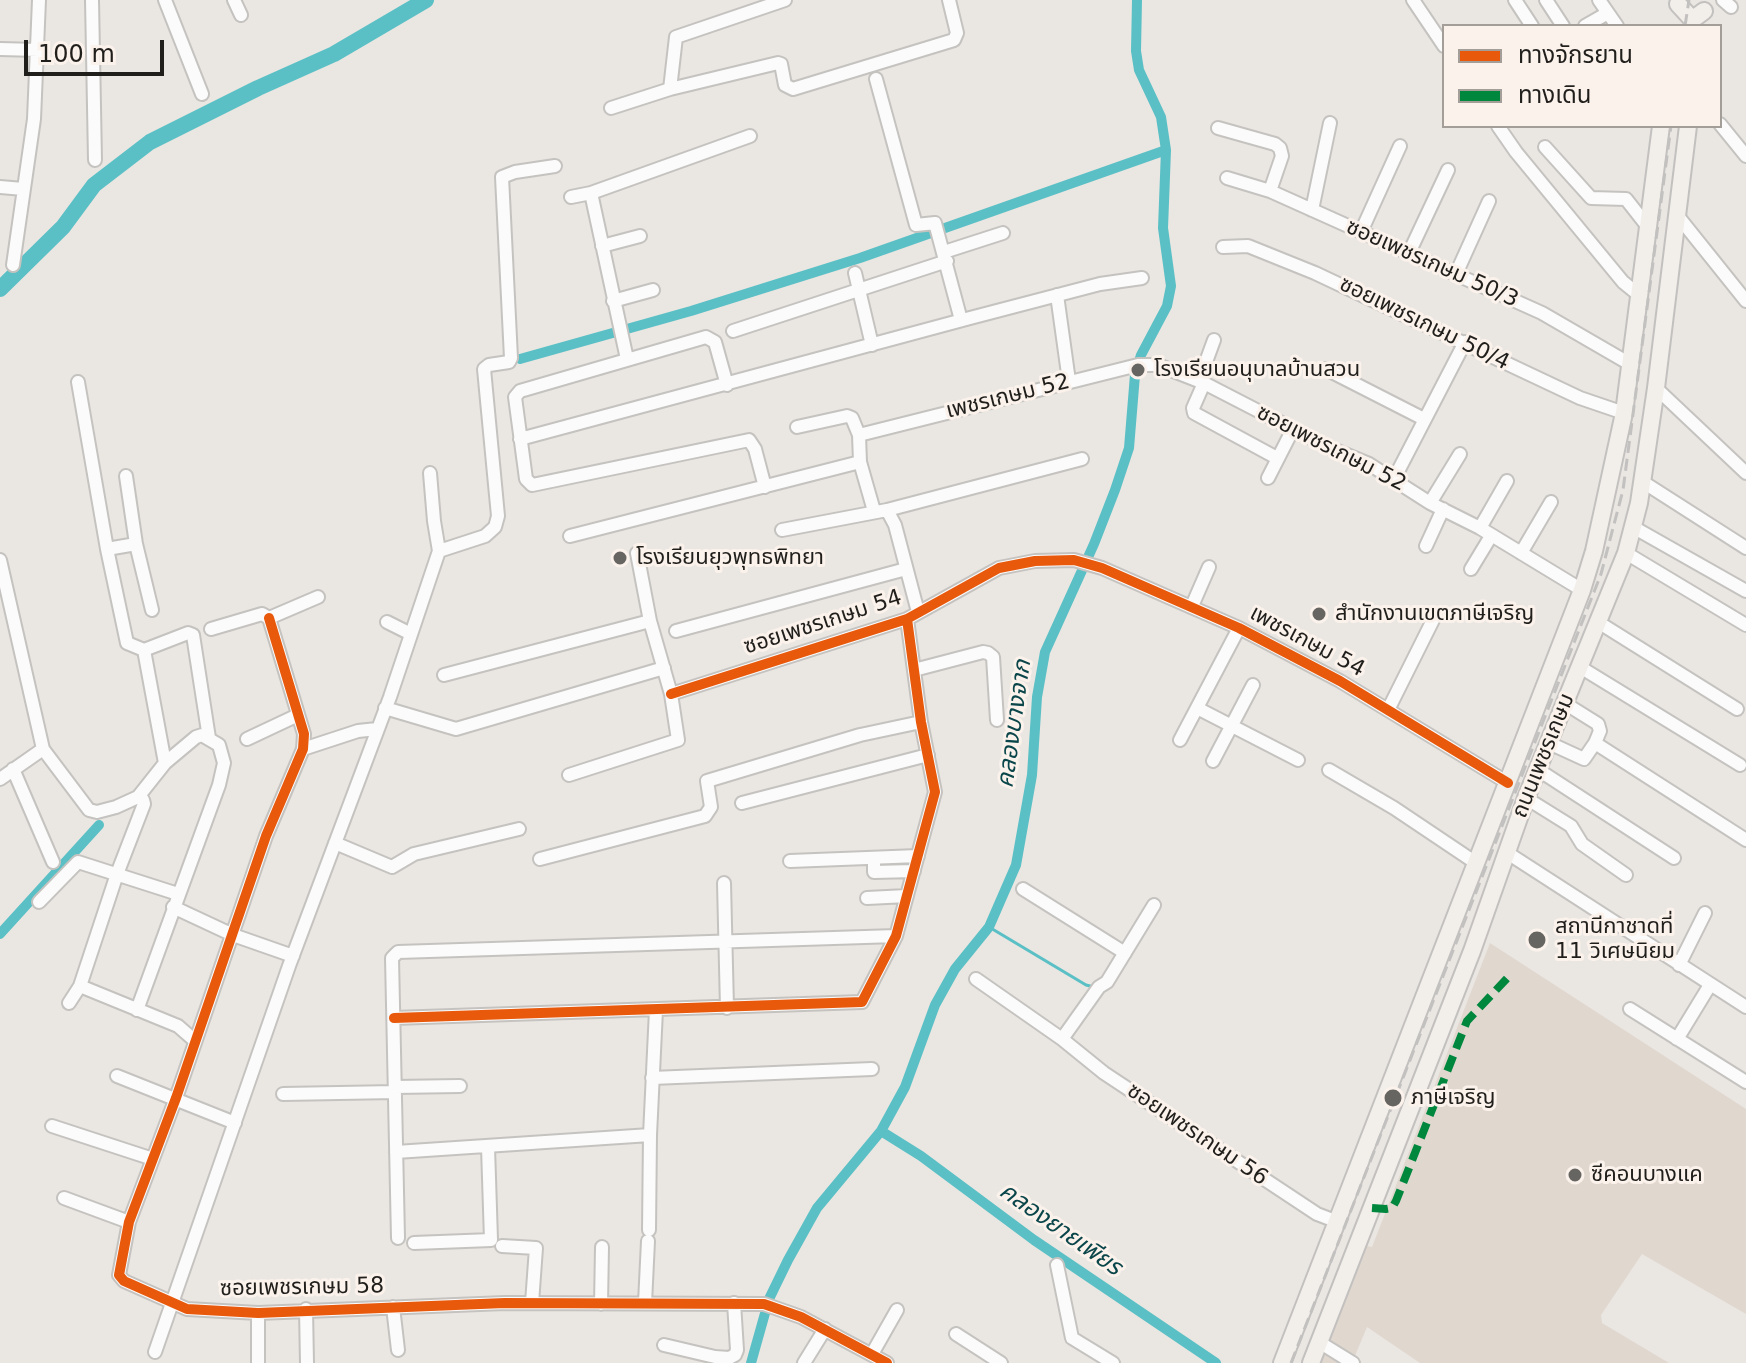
<!DOCTYPE html>
<meta charset="utf-8">
<style>
body{margin:0}
#map{position:relative;width:1746px;height:1363px;overflow:hidden;background:#eae6e2;font-family:"DejaVu Sans","Noto Sans Thai",sans-serif}
canvas{display:block}
.legend{position:absolute;left:1442px;top:24px;width:280px;height:104px;box-sizing:border-box;background:#fbf2ec;border:2px solid #a49e99;margin:0;padding:10px 14px;list-style:none;font-size:24px;color:#211f1c}
.legend li{display:flex;align-items:center;gap:16px;height:40px}
.legend b{width:40px;border:2px solid #a49e99}
.scale{position:absolute;left:24px;top:40px;width:140px;height:36px;box-sizing:border-box;border:4px solid #211f1c;border-top:0;padding-left:10px;font-size:24px;line-height:28px;white-space:nowrap;color:#211f1c;-webkit-text-stroke:6px #fbf2ec;paint-order:stroke}
</style>
<div id="map">
<canvas width="1746" height="1363"></canvas>
<ul class="legend">
<li><b style="height:10px;background:#e8590c"></b>ทางจักรยาน</li>
<li><b style="height:10px;background:#00873e"></b>ทางเดิน</li>
</ul>
<div class="scale">100 m</div>
</div>
<script>
const c = document.querySelector('canvas').getContext('2d');
c.lineJoin = 'round';
function paint(path, color) {
  c.fillStyle = color;
  c.fill(path, 'evenodd');
}
function shape(rows) {
  const path = new Path2D();
  for (const r of rows) {
    path.moveTo(r[0], r[1]);
    for (let i = 2; i < r.length; i += 2) path.lineTo(r[i], r[i + 1]);
  }
  return path;
}
function stroke(path, color, width, dash) {
  c.strokeStyle = color;
  c.lineWidth = width;
  c.lineCap = dash ? 'butt' : 'round';
  c.setLineDash(dash || []);
  c.stroke(path);
}
function drawText(font, color, halo, rows, align = 'center') {
  c.font = font + ' "DejaVu Sans","Noto Sans Thai",sans-serif';
  c.lineWidth = 6;
  c.setLineDash([]);
  c.textBaseline = 'middle';
  c.strokeStyle = halo;
  c.fillStyle = color;
  for (const [text, x, y, turn = 0] of rows) {
    c.save();
    c.translate(x, y);
    c.rotate((+turn || 0) * Math.PI / 180);
    c.textAlign = isNaN(turn) ? turn : align;
    if (halo) c.strokeText(text, 0, 0);
    c.fillText(text, 0, 0);
    c.restore();
  }
}
paint(shape([
 [1490,943,1746,1109,1746,1314,1642,1254,1601,1315,1602,1323,1669,1363,1420,1363,1367,1327,1352,1363,1316,1363,1362,1245,1372,1247]
]), '#e0d7cf');
stroke(shape([
 [989,927,1086,985,1094,987]
]), '#5ac0c5', 3);
stroke(shape([
 [520,359,691,311,860,258,1166,150],
 [0,934,99,825],
 [881,1131,921,1156,1034,1240,1216,1363],
 [751,1363,769,1299,788,1260,817,1208,881,1131,905,1087,935,1005,955,969,989,927,1016,865,1032,775,1037,697,1045,652,1094,544,1115,490,1129,448,1135,375,1141,355,1167,306,1171,286,1163,228,1166,150,1161,117,1139,70,1136,51,1137,0]
]), '#5ac0c5', 10);
stroke(shape([
 [0,289,63,227,94,185,150,142,258,88,334,54,426,0]
]), '#5ac0c5', 16);
const minor = shape([
 [92,0,95,160],
 [165,0,202,94],
 [234,0,241,15],
 [1413,0,1444,46],
 [1515,0,1532,26],
 [1546,0,1563,26],
 [1599,0,1617,26],
 [1723,0,1731,7],
 [1585,26,1606,14],
 [0,49,38,50],
 [876,79,916,225,935,223,961,320],
 [670,89,778,63,781,64,785,85,793,89,954,40,957,33,949,0],
 [611,108,670,89,676,37,785,0],
 [1720,124,1746,156],
 [1498,126,1516,152,1623,282,1639,295],
 [1218,128,1275,144,1280,148,1282,156,1270,191],
 [1545,147,1591,198,1626,199,1648,227],
 [1227,178,1270,191,1542,313,1630,364],
 [0,187,23,189],
 [591,193,627,359],
 [571,197,591,193,750,136],
 [1312,210,1330,123],
 [1677,215,1746,301],
 [1361,232,1400,146],
 [602,246,640,236],
 [1223,247,1248,246,1315,273,1580,398,1624,413],
 [944,252,1003,233],
 [1409,253,1448,170],
 [13,265,34,119,39,0],
 [855,273,872,345],
 [1456,274,1489,201],
 [1057,295,1069,381],
 [613,301,653,290],
 [733,331,947,261],
 [1326,369,1424,419],
 [1199,381,1214,340],
 [78,382,107,549,127,643,144,650,188,633,193,635,209,738],
 [1204,383,1193,408,1194,413,1277,458],
 [727,385,715,342,706,337,520,391,515,397,526,479,532,485,749,440,755,449,765,487],
 [1656,388,1746,473],
 [797,427,847,416,852,418,859,435,860,462,874,511],
 [859,435,1138,365,1158,365,1204,383,1330,448,1369,464,1430,503,1480,528,1582,590],
 [520,439,970,318,1100,284,1142,278],
 [1268,478,1293,429],
 [1394,479,1465,342],
 [1643,482,1746,548],
 [1430,503,1460,454],
 [887,510,895,525,918,612],
 [1633,527,1746,591],
 [1480,528,1507,481],
 [782,530,887,510,1082,459],
 [570,536,860,462],
 [136,544,152,610],
 [1426,546,1443,509],
 [107,549,136,544,126,476],
 [439,551,485,536,495,527,498,516,484,369,489,365,509,362,511,358,502,177,515,172,555,166],
 [1521,553,1551,502],
 [1626,553,1746,625],
 [0,560,43,749,89,810,97,812,116,807,138,797,165,763,196,737,202,735,219,745,224,763,219,785,137,1010],
 [1471,569,1491,536],
 [1192,606,1209,567],
 [269,618,304,734,303,749,266,836,176,1098,129,1222,119,1275,124,1281,187,1309,258,1313,505,1303,764,1304,801,1317,887,1363],
 [387,622,411,634],
 [1598,622,1737,709],
 [211,629,262,614,269,618,318,597],
 [676,631,906,569],
 [144,650,165,763],
 [1580,667,1740,765],
 [914,670,983,652,988,653,993,657,997,720],
 [444,675,650,621],
 [671,694,907,619,999,568,1035,561,1074,560,1102,568,1239,628,1340,681,1508,783],
 [385,708,456,729,664,668],
 [1197,708,1298,760],
 [1388,710,1433,620],
 [247,739,298,715],
 [1180,740,1239,628],
 [1549,743,1584,759,1595,743,1600,731,1598,724,1566,704],
 [1595,743,1746,840],
 [303,749,358,731,377,729],
 [1213,761,1253,685],
 [13,769,53,862],
 [1537,769,1674,858],
 [1329,770,1394,808,1476,863],
 [569,775,678,740,671,694,650,621,637,553],
 [0,779,43,749],
 [1526,798,1571,826,1582,844,1626,875],
 [742,803,928,755],
 [335,843,392,867,414,854,519,829],
 [1506,852,1746,1007],
 [874,858,874,872,914,871],
 [540,859,705,816,711,807,707,781,860,735,921,722],
 [790,861,918,856],
 [724,883,727,1008],
 [1023,889,1125,953],
 [867,898,907,896],
 [39,902,78,862,178,894],
 [173,907,233,935,293,956],
 [1679,965,1705,913],
 [976,979,1062,1039,1104,1073,1317,1214,1338,1222],
 [80,986,178,1026,194,1040],
 [69,1003,80,986,117,874,144,804,143,800,138,797],
 [1630,1009,1746,1082],
 [394,1018,862,1002,896,936,935,792,921,722,907,619],
 [1062,1039,1099,987,1107,982,1154,905],
 [1677,1039,1710,985],
 [117,1076,235,1123],
 [652,1078,872,1069],
 [395,1087,460,1086],
 [283,1094,395,1092],
 [52,1126,153,1159],
 [396,1152,650,1135,656,1010],
 [64,1198,129,1222],
 [649,1230,650,1135],
 [398,1238,392,958,398,952,896,936],
 [414,1243,491,1240,488,1147],
 [502,1246,536,1248,532,1303],
 [1057,1265,1072,1338,1113,1363],
 [645,1303,648,1241],
 [601,1304,602,1247],
 [393,1307,398,1350],
 [306,1309,307,1363],
 [258,1313,258,1363],
 [956,1334,1001,1363],
 [1319,1342,1353,1363],
 [664,1345,715,1357,729,1358,735,1355,737,1350,734,1303],
 [155,1352,289,966,390,697,439,551,434,521,430,473],
 [872,1354,897,1310],
 [804,1363,825,1329]
]);
const major = shape([
 [1678,4,1690,17,1696,17,1704,11],
 [1282,1363,1582,590,1594,551,1624,413,1661,126],
 [1311,1363,1472,951,1526,798,1626,553,1639,503,1656,388,1688,126]
]);
stroke(minor, '#c5c3c0', 16);
stroke(major, '#c3c1bf', 20);
stroke(minor, '#fcfbfb', 12);
stroke(major, '#f2eee9', 16);
stroke(shape([
 [1685,26,1689,0],
 [1291,1363,1601,574,1623,490,1671,126]
]), '#c2c1c0', 3, [12, 6]);
stroke(shape([
 [1372,1208,1386,1209,1392,1208,1396,1201,1467,1021,1512,973]
]), '#00873e', 8, [16, 8]);
stroke(shape([
 [269,618,304,734,303,749,266,836,176,1098,129,1222,119,1275,124,1281,187,1309,258,1313,505,1303,764,1304,801,1317,887,1363],
 [671,694,907,619,999,568,1035,561,1074,560,1102,568,1239,628,1340,681,1508,783],
 [394,1018,862,1002,896,936,935,792,921,722,907,619]
]), '#e8590c', 10);
for (const [x, y, r, color] of [
 [1138,370,8,"#676561"],
 [620,558,8,"#676561"],
 [1319,614,8,"#676561"],
 [1537,940,10,"#676561"],
 [1393,1098,10,"#676561"],
 [1575,1175,8,"#676561"]
]) {
  const dot = new Path2D();
  dot.arc(x, y, r, 0, 2 * Math.PI);
  c.fillStyle = color;
  c.fill(dot);
  stroke(dot, '#fbf2ec', 3);
}
drawText('22px', '#211f1c', '#fbf2ec', [
 ["ซอยเพชรเกษม 50/3",1432,264,24],
 ["ซอยเพชรเกษม 50/4",1424,324,26],
 ["เพชรเกษม 52",1008,397,-14],
 ["ซอยเพชรเกษม 52",1331,449,27],
 ["ซอยเพชรเกษม 54",823,623,-18],
 ["เพชรเกษม 54",1307,642,28],
 ["ถนนเพชรเกษม",1544,756,-68],
 ["ซอยเพชรเกษม 56",1197,1135,34],
 ["ซอยเพชรเกษม 58",302,1288,-1]
]);
drawText('22px', '#211f1c', '#fbf2ec', [
 ["โรงเรียนอนุบาลบ้านสวน",1154,370],
 ["โรงเรียนยุวพุทธพิทยา",636,558],
 ["สำนักงานเขตภาษีเจริญ",1335,614],
 ["สถานีกาชาดที่",1555,927],
 ["11 วิเศษนิยม",1555,952],
 ["ภาษีเจริญ",1411,1098],
 ["ซีคอนบางแค",1591,1175]
], 'left');
drawText('italic 24px', '#0b464a', '#fbf2ec', [
 ["คลองบางจาก",1015,724,-82],
 ["คลองยายเพียร",1060,1230,35]
]);
</script>
